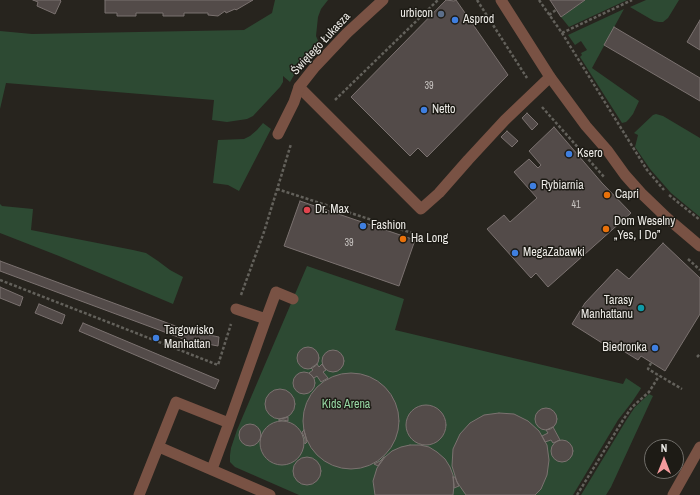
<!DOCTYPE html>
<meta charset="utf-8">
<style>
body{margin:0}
#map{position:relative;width:700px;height:495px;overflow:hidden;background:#27241e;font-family:"Archivo Narrow",sans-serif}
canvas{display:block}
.north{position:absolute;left:644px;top:439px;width:40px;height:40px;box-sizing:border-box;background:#1d1b15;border:1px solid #706e69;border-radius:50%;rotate:0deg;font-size:11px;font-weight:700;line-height:16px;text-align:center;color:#eceae6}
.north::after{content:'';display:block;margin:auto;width:14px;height:18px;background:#f59b9d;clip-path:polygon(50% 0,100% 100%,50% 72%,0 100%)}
</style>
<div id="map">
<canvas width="700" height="495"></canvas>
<div class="north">N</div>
</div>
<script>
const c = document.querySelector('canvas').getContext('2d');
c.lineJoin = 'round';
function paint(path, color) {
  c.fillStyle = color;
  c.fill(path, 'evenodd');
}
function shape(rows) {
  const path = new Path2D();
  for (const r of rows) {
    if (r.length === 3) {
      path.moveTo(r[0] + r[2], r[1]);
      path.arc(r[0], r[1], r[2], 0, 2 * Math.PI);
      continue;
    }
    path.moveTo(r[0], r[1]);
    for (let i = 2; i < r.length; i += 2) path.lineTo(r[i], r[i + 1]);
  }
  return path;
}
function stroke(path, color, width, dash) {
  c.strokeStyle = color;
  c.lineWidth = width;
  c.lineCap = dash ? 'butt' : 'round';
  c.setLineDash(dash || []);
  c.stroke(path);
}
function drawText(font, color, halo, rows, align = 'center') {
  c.font = font + ' "Archivo Narrow",sans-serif';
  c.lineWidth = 3;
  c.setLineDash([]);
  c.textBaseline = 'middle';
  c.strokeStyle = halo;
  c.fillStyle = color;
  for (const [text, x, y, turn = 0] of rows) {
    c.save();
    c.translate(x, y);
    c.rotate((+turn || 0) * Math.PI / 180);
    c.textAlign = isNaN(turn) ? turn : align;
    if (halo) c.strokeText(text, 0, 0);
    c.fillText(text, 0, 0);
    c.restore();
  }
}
paint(shape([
 [275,0,328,0,321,9,318,17,316,36,319,43,300,65,290,82,283,76,283,82,280,87,253,116,247,119,227,122,212,120,214,100,6,83,0,109,0,31,32,34,244,30,272,13],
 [585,0,627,0,569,27,561,17],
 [646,0,679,0,668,18,663,22,659,22,654,21,630,7],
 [624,9,592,68,639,101,633,114,629,119,626,122,622,123,580,57,582,55,581,53,587,50,581,41,575,45,568,35],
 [656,114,663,116,700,138,700,217,671,193,650,169,635,147,638,135,634,133,653,115],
 [263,123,271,129,239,191,228,185,213,183,218,140,244,139,250,136,257,130],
 [0,204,2,206,33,209,31,230,133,250,146,253,158,261,170,270,183,277,173,304,59,256,0,233],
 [307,266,404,299,395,330,623,384,626,378,641,388,640,390,632,402,618,420,573,495,299,495,235,467,230,462,230,455,231,448,237,430],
 [649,394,653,396,652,398,611,487,606,495,581,495,627,419,635,407]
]), '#2d4a33');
const building = shape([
 [33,0,60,0,61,1,55,14,37,6,38,2,33,0],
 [105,0,253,0,236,10,235,9,226,13,225,11,218,16,208,15,208,13,184,13,184,16,163,16,163,13,136,13,136,16,117,16,117,13,105,13,105,0],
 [446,0,454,1,456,0,508,75,427,157,418,148,410,156,351,97,446,0],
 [550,0,585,0,561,17,550,0],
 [700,20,700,50,687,42,700,20],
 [614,27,700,78,700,101,604,45,614,27],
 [527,113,538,124,532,130,522,118,527,113],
 [554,127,602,183,631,213,548,287,536,273,531,278,487,229,504,215,510,222,537,198,514,172,529,159,538,168,541,165,529,151,554,127],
 [507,131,518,141,512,147,501,137,507,131],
 [300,201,415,240,399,286,284,246,300,201],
 [663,243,700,278,700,314,665,371,641,356,638,360,612,344,610,348,572,324,585,303,617,269,629,279,663,243],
 [0,261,189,331,219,337,218,346,186,340,0,271,0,261],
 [0,287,23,297,20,306,0,298,0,287],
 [39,304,65,315,62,324,35,313,39,304],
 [83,323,219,380,215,389,79,331,83,323],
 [308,358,11],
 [333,361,11],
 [317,364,319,367,322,364,326,370,323,372,328,378,321,382,317,376,314,378,309,373,313,370,311,368,317,364],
 [304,383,11],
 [351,421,48],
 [280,404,15],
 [426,425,20],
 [546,419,11],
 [499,413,514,414,528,421,539,431,547,445,549,460,547,475,541,489,535,495,466,495,457,482,452,466,453,449,460,434,470,423,484,415,499,413],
 [287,417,288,417,288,421,283,420,279,421,279,419,287,417],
 [282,443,22],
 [250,435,11],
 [553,427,560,440,553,443,551,440,545,442,542,436,548,433,546,430,553,427],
 [304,430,307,442,305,444,305,439,302,432,304,430],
 [562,451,11],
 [410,445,420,445,429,447,437,452,445,459,450,467,453,475,454,485,453,495,375,495,373,481,377,468,385,457,392,451,401,447,410,445],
 [384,457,378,466,374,464,380,461,384,457],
 [307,471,14],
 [453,477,455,477,457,482,459,486,454,488,453,477]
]);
paint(building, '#534b49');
stroke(building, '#7b7270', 1);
stroke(shape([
 [477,0,527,78],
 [539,0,562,33,647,170,664,190],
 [549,15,556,10],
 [562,33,632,0],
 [335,100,438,0],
 [542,107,605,178],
 [277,189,418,235],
 [669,195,700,220],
 [688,259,700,270],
 [0,280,218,365,231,324],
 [241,295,264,232,291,144],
 [697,357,700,354],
 [651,363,648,369,682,389],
 [577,495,623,420,632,407,649,392,659,376]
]), '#63615b', 2.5, [3, 2]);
stroke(shape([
 [299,87,421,209,439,193,468,160,505,120,550,77],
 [266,319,276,292,293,299],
 [229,423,266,319,236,309],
 [159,447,270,495],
 [139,495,176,402,229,423,212,469]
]), '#795244', 11);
stroke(shape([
 [501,0,550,77,586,126,607,150,625,175,641,193,667,218,700,246],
 [278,134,294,102,299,87,314,68,347,33,383,0],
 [673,495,700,447]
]), '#795244', 11);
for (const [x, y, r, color] of [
 [441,14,4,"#5c6f8a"],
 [455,20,4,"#3f7fe0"],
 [424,110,4,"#3f7fe0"],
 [569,154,4,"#3f7fe0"],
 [533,186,4,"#3f7fe0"],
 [607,195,4,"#e8710a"],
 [307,210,4,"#e0444e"],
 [363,226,4,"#3f7fe0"],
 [606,229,4,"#e8710a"],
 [403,239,4,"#e8710a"],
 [515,253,4,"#3f7fe0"],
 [641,308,4,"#0f9aa8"],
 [156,338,4,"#3f7fe0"],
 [655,348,4,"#3f7fe0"]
]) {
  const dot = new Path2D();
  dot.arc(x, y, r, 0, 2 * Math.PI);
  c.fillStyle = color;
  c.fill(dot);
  stroke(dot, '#1d1b15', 1.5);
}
drawText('10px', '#c6c2bf', null, [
 ["39",429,86],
 ["41",576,205],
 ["39",349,243]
]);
drawText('12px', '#eceae6', '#1d1b15', [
 ["urbicon",433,14,"right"],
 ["Asprod",463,20],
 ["Netto",432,110],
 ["Ksero",577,154],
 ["Rybiarnia",541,186],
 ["Capri",615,195],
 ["Dr. Max",315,210],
 ["Dom Weselny",614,222],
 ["„Yes, I Do”",614,236],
 ["Fashion",371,226],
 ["Ha Long",411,239],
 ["MegaZabawki",523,253],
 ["Tarasy",633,301,"right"],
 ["Manhattanu",633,315,"right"],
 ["Targowisko",164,331],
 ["Manhattan",164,345],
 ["Biedronka",647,348,"right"]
], 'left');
drawText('12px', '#eceae6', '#1d1b15', [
 ["Świętego Łukasza",321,44,-47]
]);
drawText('12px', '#96d7a3', '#1d1b15', [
 ["Kids Arena",346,405]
]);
</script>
